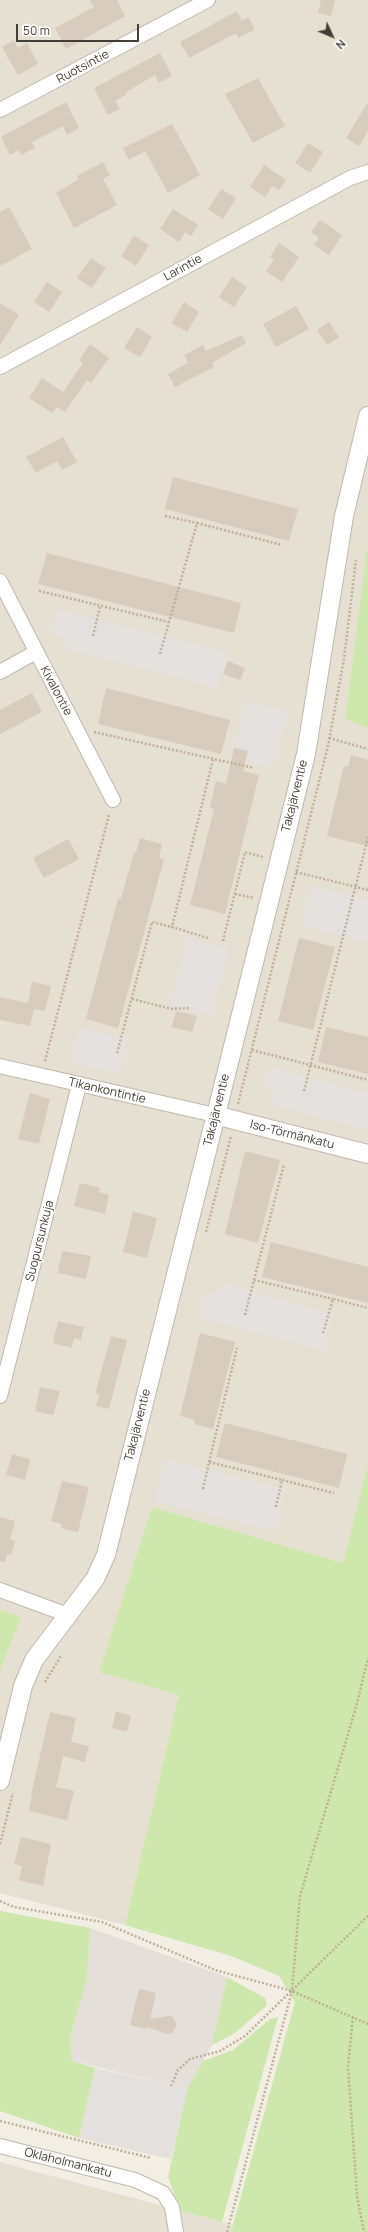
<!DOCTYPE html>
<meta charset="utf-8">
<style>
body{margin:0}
#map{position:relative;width:368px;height:2232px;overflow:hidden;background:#f2eee4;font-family:Manrope,sans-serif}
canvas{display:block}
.north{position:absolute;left:312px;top:16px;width:40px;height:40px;-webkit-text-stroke:3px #fff;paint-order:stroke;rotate:134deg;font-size:11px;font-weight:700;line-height:16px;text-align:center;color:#443e34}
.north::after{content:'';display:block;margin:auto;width:14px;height:18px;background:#443e34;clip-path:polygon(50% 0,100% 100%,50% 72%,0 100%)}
.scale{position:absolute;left:16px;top:24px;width:123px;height:18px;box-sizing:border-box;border:2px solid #443e34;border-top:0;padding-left:5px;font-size:12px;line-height:14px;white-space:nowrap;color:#443e34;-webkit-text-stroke:3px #fff;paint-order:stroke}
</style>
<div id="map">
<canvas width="368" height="2232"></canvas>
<div class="north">N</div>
<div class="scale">50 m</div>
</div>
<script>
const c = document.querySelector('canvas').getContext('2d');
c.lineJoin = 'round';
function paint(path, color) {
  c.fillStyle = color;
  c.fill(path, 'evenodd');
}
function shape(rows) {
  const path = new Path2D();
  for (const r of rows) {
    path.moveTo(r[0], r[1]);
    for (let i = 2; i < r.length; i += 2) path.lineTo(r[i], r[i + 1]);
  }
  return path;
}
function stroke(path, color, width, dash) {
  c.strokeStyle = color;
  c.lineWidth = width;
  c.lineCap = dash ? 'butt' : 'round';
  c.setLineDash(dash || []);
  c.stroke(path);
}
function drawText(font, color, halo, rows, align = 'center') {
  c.font = font + ' Manrope,sans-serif';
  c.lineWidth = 3;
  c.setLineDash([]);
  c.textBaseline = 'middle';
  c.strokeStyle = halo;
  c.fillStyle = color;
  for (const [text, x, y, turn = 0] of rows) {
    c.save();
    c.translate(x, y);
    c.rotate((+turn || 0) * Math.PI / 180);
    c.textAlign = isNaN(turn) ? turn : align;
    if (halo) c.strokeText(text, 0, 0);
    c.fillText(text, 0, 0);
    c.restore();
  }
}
paint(shape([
 [0,0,368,0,368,541,345,719,368,728,368,1464,343,1563,152,1507,99,1672,179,1695,125,1925,0,1893],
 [0,2162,233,2225,231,2232,0,2232]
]), '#e6e0d2');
paint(shape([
 [90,1928,227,1977,212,2045,187,2089,72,2061,70,2037,87,1979]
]), '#e4dfd9');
paint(shape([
 [368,541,368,728,345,719],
 [368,1464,368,2232,231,2232,295,2002,279,1976,231,1956,125,1925,179,1695,99,1672,152,1507,343,1563],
 [0,1610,21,1617,0,1670],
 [0,1911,90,1928,87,1979,70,2037,72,2061,95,2068,79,2138,0,2111],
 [227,1977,265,1998,267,2005,235,2033,212,2045],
 [278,2017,222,2222,178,2210,177,2202,168,2177,187,2089,203,2061,233,2050,270,2019]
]), '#cde7ac');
paint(shape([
 [57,609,227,652,218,688,65,649,67,639,51,635],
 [246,701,288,711,273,768,246,761,248,751,234,748],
 [312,886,368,901,368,943,301,926],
 [188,938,229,948,211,1016,170,1006],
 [79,1028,128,1039,120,1073,72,1063],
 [270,1067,368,1093,368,1130,272,1105,275,1091,265,1088],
 [221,1283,333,1314,323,1351,200,1317,207,1292,217,1295],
 [165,1459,285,1489,275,1531,155,1501],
 [95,2068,187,2089,171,2159,79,2138]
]), '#e3e0dd');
paint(shape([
 [90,0,117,0,125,16,66,49,55,28,94,7],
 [321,0,335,0,331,16,318,13],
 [237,11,242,21,248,17,255,30,238,38,236,33,189,58,180,42],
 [14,40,18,48,27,43,38,64,18,75,2,47],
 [160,53,172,76,159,83,155,75,126,92,127,94,115,101,120,109,108,115,94,88],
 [258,78,285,126,253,143,225,94],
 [66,102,79,128,67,135,63,126,32,142,35,148,21,155,18,150,10,155,1,137],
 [368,102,368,131,359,146,346,138],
 [172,124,200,175,168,193,145,151,129,160,123,148],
 [308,143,323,152,310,173,295,163],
 [103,162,110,175,103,179,117,205,74,228,56,193,79,179,77,176],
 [264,165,286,180,279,190,272,186,265,197,250,187],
 [221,189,236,198,223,219,208,209],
 [9,207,32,249,0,266,0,212],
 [173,209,198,225,191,236,185,232,179,242,160,229],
 [320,220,342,235,329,255,314,245,319,238,311,232],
 [134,236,149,245,136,266,121,256],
 [279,243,299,257,282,282,266,271,274,260,270,257],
 [91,258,106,268,92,288,77,278],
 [232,277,247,287,234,307,219,297],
 [47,282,62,292,49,312,34,302],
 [184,302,199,312,187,332,172,323],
 [0,303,19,315,0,345],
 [296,306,309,329,276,347,263,324],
 [329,322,339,337,327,345,317,330],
 [137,327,152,337,140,357,124,348],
 [242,335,246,343,212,363,214,367,175,387,168,374,188,363,184,355,203,345,206,351],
 [90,344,109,358,91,383,87,380,65,412,57,407,52,413,29,398,42,378,63,392,83,363,79,360],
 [63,437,77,462,62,470,57,461,36,473,26,457],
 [173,477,298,509,289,541,165,509],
 [47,553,241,603,234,633,38,584],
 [228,661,245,668,240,680,223,674],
 [106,688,230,720,221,754,98,724],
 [32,693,42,712,0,734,0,710],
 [234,748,248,751,243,771,259,775,225,914,190,905,214,809,210,808,216,781,226,784],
 [351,755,368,760,368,846,327,836,344,766,348,767],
 [140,838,162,844,159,858,164,859,118,1028,86,1019,118,899,121,899,134,852,136,853],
 [68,839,79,859,44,878,33,858],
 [299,938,335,947,313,1030,278,1021],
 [32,982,51,986,45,1011,34,1009,30,1026,0,1020,0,997,28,1003],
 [176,1011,197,1016,192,1032,172,1027],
 [326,1027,368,1037,368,1074,318,1062],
 [30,1093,50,1099,39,1144,18,1139],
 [245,1151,280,1160,258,1243,225,1234],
 [80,1183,100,1188,99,1192,109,1195,105,1214,74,1206],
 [133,1212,157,1218,147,1258,123,1252],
 [271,1242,368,1267,368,1303,262,1277],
 [62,1251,91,1256,86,1279,58,1273],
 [58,1321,84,1327,81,1340,74,1338,72,1348,53,1343],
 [200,1333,235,1342,213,1429,194,1424,195,1420,180,1416],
 [111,1336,127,1340,109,1409,96,1406,99,1395,95,1394],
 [40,1387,60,1391,53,1415,35,1411],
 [225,1423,347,1454,339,1488,216,1457],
 [12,1454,30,1459,25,1480,6,1475],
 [62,1481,89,1487,78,1532,61,1528,62,1524,51,1521],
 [0,1517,15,1521,10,1539,15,1541,11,1555,7,1554,5,1562,0,1561],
 [116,1711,131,1716,127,1732,112,1728],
 [50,1712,76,1718,71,1742,89,1746,85,1762,63,1756,56,1787,74,1791,67,1820,29,1811,32,1795,31,1795],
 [21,1837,51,1844,43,1886,19,1880,22,1866,14,1864],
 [139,1989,156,1993,150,2019,169,2016,173,2017,177,2025,172,2033,167,2034,147,2027,147,2029,130,2025]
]), '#d7ccbd');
const minor = shape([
 [0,110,208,0],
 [0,367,350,178,368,172],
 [0,581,113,800],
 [0,672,36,652],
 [0,1066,215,1115],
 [0,1396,79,1085],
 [0,1590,68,1615],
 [0,2146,135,2180,163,2193,172,2207,176,2232]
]);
const tertiary = shape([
 [215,1115,368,1154],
 [0,1781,23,1686,34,1660,95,1579,106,1555,306,754,344,516,368,416]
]);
stroke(minor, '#c1b8aa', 16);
stroke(tertiary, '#c1b8aa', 20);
stroke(shape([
 [165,516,197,523],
 [39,591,169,622],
 [93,636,100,606],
 [160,654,197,523,282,545],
 [94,732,254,768],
 [329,738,368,749],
 [296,872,368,890],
 [235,894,254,898],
 [208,938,172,927,213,759],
 [223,941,245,852,263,857],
 [132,999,172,1009,190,1008],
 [252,1050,368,1080],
 [117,1053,152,922,172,927],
 [45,1061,109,815],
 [304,1091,368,837],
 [238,1104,328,746,344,659,356,560],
 [206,1232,231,1136],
 [254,1280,284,1164],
 [245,1315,254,1280,333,1299],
 [323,1333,333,1299,368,1308],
 [209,1462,237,1348],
 [203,1489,209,1462,282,1480],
 [276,1507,282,1480,334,1493],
 [45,1682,61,1656],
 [0,1844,13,1793],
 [0,1901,14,1907,102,1922,215,1970,292,1991,368,2024],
 [353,2017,348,2066,357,2196,364,2232],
 [171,2086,178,2070,190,2059,220,2051,245,2036,368,1916],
 [0,2121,151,2158],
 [227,2232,292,1991,300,1896,356,1707,368,1658]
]), '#bfb198', 2.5, [2, 2]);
stroke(minor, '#fff', 14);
stroke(tertiary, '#fff', 18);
drawText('12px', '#443e34', '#fff', [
 ["Ruotsintie",83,67,-28],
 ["Larintie",183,268,-29],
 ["Kivalontie",56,691,62],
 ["Takajärventie",295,796,-76],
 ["Tikankontintie",107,1091,13],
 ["Takajärventie",217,1110,-76],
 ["Iso-Törmänkatu",292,1135,14],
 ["Suopursunkuja",40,1241,-76],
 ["Takajärventie",138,1425,-76],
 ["Oklaholmankatu",68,2163,14]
]);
</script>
